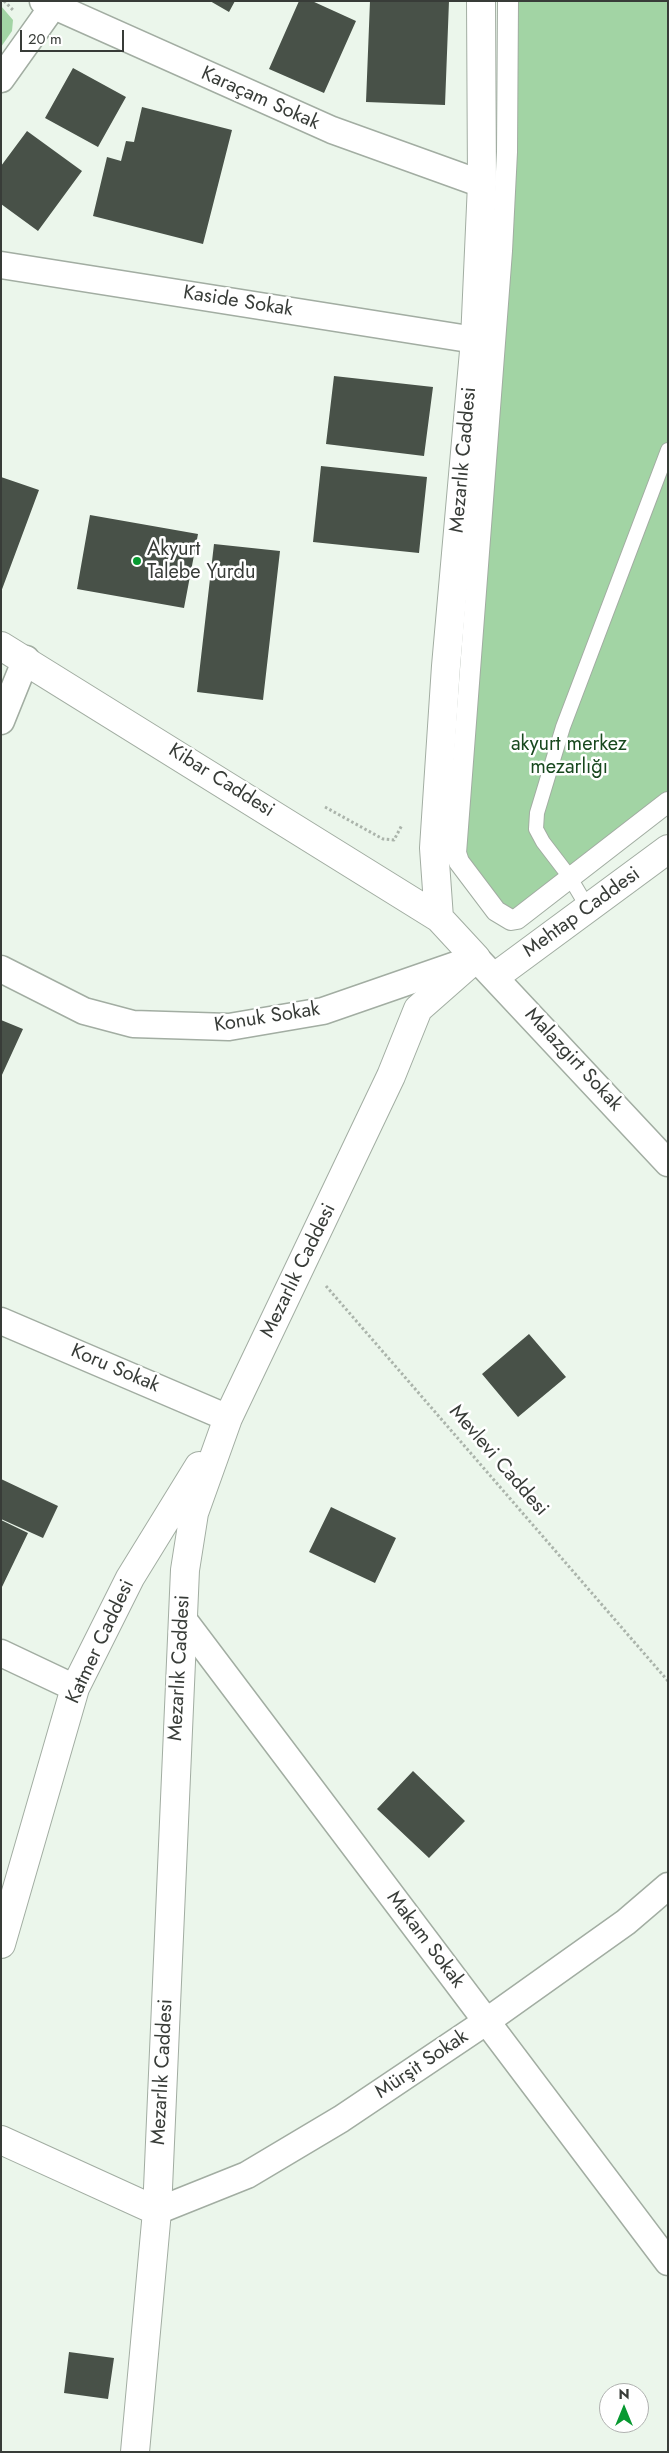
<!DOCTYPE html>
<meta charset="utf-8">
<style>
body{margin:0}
#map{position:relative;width:669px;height:2453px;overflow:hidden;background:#ebf6eb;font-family:Jost,sans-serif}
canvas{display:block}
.frame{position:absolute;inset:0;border:2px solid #383c38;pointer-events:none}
.north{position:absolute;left:599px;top:2383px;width:50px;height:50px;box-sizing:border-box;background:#fff;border:1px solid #afb1af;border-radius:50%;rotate:0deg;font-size:14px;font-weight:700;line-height:20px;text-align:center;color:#383c38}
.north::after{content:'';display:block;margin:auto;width:18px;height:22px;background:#089931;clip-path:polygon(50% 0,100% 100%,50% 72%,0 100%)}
.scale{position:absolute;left:20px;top:30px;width:104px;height:22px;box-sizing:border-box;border:2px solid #383c38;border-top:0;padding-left:6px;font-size:15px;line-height:18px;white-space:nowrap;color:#383c38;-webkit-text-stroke:4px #fff;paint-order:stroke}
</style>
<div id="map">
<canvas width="669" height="2453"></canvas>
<div class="frame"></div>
<div class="north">N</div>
<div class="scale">20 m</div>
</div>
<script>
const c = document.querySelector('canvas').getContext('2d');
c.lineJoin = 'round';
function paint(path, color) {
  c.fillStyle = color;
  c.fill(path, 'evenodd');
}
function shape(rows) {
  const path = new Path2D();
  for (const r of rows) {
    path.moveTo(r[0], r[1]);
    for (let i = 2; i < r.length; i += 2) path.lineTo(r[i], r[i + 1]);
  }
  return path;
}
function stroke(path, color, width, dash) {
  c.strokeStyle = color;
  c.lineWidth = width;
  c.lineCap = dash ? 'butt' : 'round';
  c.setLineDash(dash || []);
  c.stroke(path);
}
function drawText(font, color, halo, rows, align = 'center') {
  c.font = font + ' Jost,sans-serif';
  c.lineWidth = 5;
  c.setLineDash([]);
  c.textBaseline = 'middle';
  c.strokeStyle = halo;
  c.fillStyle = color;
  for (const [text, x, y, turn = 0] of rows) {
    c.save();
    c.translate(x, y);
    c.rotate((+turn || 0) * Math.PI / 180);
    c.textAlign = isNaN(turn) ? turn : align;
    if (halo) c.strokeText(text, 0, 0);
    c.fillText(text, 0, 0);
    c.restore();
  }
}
paint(shape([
 [513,1,668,1,668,808,514,916,501,909,461,853],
 [1,6,13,20,12,31,1,47]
]), '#a2d4a4');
paint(shape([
 [210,1,235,1,229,12],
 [299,1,312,1,356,21,324,93,269,69],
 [370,1,449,1,445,105,366,102],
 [73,68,126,97,98,147,45,118],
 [142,107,232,130,203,244,93,216,107,157,121,161,126,141,134,142],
 [27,131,82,171,38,231,1,204,1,166],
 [334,376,433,387,424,456,326,444],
 [321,466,427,477,419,553,313,542],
 [1,477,39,490,1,592],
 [90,515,198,534,184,608,77,589],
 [214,544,280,551,263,700,197,692],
 [1,1020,23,1029,1,1077],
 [529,1334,566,1377,518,1417,482,1374],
 [1,1479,58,1506,43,1538,1,1519],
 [331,1507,396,1538,375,1583,309,1552],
 [1,1520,28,1533,1,1589],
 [413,1771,465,1821,429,1858,377,1809],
 [69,2352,114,2358,108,2399,64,2393]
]), '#485148');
const service = shape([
 [588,908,569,876,543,842,536,829,537,813,563,727,668,450]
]);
const pedestrian = shape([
 [508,1,507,152,502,251,456,853,459,862,496,911,511,920,517,919,668,802]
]);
const minor = shape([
 [43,1,332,130,482,184],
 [1,79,53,6],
 [1,265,475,340],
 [1,721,26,659],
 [1,969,84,1011,133,1024,229,1027,323,1011,476,958,668,1163],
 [1,1321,228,1418],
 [183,1619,668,2262],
 [1,1653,75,1688],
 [157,2211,247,2175,341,2119,487,2021,626,1922,668,1886]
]);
const tertiary = shape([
 [1,646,439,918,476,958,418,1009,391,1076,228,1418,194,1513,185,1570,157,2211,135,2452],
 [439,918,434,848,446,666,475,340,482,184,481,1],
 [496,976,668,849],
 [1,1944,75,1688,130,1578,199,1466],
 [1,2140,157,2211]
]);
stroke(service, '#a2ada2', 16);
stroke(pedestrian, '#a2ada2', 22);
stroke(minor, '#a2ada2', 29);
stroke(tertiary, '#a2ada2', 30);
stroke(shape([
 [4,1,13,10],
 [325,807,383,839,394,840,402,825],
 [326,1286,668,1681]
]), '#abb4ab', 3, [2.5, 2.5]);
stroke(service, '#fff', 14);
stroke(pedestrian, '#fff', 20);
stroke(minor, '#fff', 26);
stroke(tertiary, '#fff', 28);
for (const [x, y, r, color] of [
 [137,561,5,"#089931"]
]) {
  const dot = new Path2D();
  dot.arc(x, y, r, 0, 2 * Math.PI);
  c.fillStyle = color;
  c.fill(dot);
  stroke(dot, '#fff', 2);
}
drawText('20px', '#383c38', '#fff', [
 ["Karaçam Sokak",260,99,24],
 ["Kaside Sokak",238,302,9],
 ["Mezarlık Caddesi",464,460,-85],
 ["Kibar Caddesi",221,781,32],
 ["Mehtap Caddesi",582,913,-36],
 ["Konuk Sokak",267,1018,-9],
 ["Malazgirt Sokak",573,1060,47],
 ["Mezarlık Caddesi",299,1271,-64],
 ["Koru Sokak",115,1369,23],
 ["Mevlevi Caddesi",498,1461,49],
 ["Katmer Caddesi",101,1642,-65],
 ["Mezarlık Caddesi",180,1668,-87],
 ["Makam Sokak",425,1940,53],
 ["Mürşit Sokak",422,2065,-34],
 ["Mezarlık Caddesi",163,2072,-87]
]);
drawText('20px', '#383c38', '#fff', [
 ["Akyurt",147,550],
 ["Talebe Yurdu",147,573]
], 'left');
drawText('20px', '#18481e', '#fff', [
 ["akyurt merkez",569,745],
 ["mezarlığı",569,768]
]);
</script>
